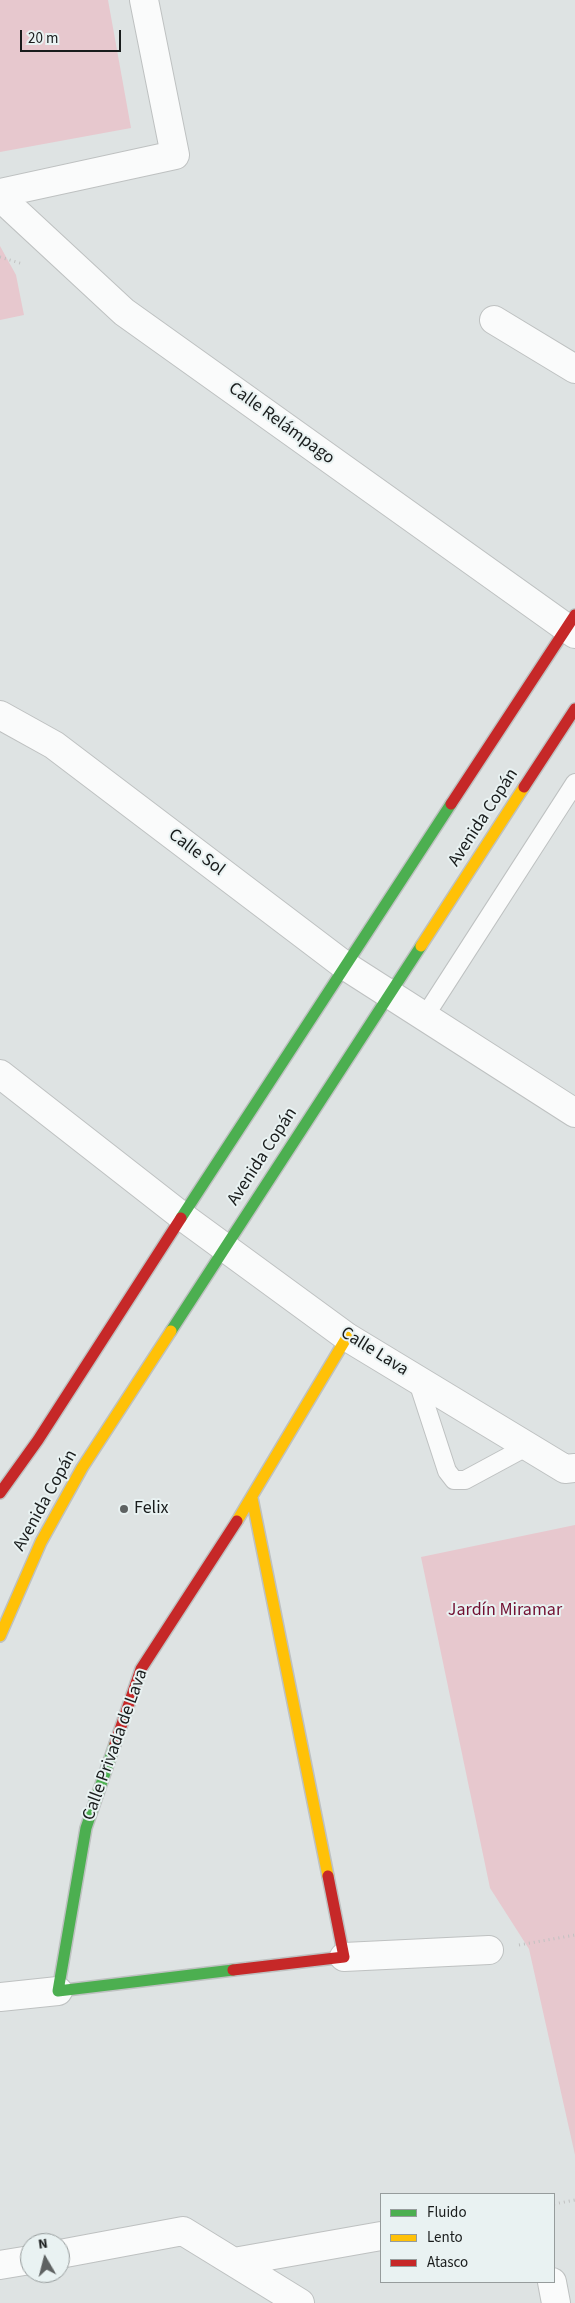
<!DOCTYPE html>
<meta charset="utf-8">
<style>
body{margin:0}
#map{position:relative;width:575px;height:2303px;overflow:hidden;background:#dee3e3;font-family:"Source Sans 3",sans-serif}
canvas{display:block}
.legend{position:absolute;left:380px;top:2193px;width:175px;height:90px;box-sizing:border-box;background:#e9f2f2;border:1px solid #969c9c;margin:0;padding:6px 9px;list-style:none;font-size:15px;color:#191c1c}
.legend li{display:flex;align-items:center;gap:10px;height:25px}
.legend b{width:25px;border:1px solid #969c9c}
.north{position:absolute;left:20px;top:2233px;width:50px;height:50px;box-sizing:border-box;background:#e9f2f2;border:1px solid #969c9c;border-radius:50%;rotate:352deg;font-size:14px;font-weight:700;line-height:20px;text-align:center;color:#191c1c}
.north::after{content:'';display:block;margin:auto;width:18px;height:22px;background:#5e6262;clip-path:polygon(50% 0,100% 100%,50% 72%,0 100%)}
.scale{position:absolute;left:20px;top:30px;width:101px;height:22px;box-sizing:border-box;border:2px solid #191c1c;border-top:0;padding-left:6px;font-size:15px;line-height:18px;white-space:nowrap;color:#191c1c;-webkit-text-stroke:4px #e9f2f2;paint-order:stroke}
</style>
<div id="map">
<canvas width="575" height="2303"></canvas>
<ul class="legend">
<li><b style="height:6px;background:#4caf50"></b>Fluido</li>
<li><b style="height:6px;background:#ffc107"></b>Lento</li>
<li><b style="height:6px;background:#c62828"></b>Atasco</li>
</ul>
<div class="north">N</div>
<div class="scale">20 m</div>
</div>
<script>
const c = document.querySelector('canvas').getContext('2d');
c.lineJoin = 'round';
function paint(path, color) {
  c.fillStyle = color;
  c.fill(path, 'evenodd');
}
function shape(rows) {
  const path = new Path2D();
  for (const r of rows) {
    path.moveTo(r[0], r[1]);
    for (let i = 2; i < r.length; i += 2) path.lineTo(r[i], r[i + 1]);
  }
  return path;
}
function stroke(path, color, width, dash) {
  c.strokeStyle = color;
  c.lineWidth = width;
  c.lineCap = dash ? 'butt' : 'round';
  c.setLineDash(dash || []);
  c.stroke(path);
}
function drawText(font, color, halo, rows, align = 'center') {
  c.font = font + ' "Source Sans 3",sans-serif';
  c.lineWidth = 4;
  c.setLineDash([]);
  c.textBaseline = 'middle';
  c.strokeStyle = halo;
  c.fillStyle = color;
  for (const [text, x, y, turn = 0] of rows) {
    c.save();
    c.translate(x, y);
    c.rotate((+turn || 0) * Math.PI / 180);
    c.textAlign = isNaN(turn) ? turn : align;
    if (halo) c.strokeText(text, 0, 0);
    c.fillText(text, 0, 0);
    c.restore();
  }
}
paint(shape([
 [0,0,108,0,131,128,0,152],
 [0,246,16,275,24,315,0,320],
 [575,1525,575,2155,529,1949,490,1888,421,1557]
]), '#e7c8ce');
const lane = shape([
 [425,1016,575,783],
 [417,1379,447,1471,454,1480,465,1480,528,1446]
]);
const street = shape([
 [0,193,175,155,144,0],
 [0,197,124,312,575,634],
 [494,320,575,369],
 [0,715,54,745,344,965,575,1113],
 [0,1074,183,1217,347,1337,565,1469,575,1468],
 [344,1957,489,1950],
 [0,1997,58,1991],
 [60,2254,183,2231,300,2303],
 [234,2262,381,2236],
 [0,2265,30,2260],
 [552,2282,556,2303]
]);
const fast = shape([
 [181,1218,451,804],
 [171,1331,421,946],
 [115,1744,86,1828,58,1991,233,1970]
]);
const slow = shape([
 [421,946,524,787],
 [252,1498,328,1876],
 [237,1521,347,1337],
 [0,1636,41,1542,82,1468,171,1331]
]);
const jam = shape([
 [524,787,575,709],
 [451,804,575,615],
 [0,1493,38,1440,181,1218],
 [115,1744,141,1669,237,1521],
 [233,1970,344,1957,328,1876]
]);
stroke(lane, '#bec1c1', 20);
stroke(street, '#bec1c1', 30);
stroke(fast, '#bec1c1', 14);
stroke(slow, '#bec1c1', 14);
stroke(jam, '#bec1c1', 14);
stroke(shape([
 [0,257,23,264],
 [519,1945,575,1935],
 [554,2204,575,2200]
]), '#c0c1c1', 3, [1, 4]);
stroke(lane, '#fafbfb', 18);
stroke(street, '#fafbfb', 28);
stroke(fast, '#4caf50', 11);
stroke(slow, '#ffc107', 11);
stroke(jam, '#c62828', 11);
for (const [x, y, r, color] of [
 [124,1509,5,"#5e6262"]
]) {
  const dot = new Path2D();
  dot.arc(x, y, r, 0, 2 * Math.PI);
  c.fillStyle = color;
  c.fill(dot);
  stroke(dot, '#e9f2f2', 2);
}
drawText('18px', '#191c1c', '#e9f2f2', [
 ["Calle Relámpago",281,424,36],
 ["Avenida Copán",484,818,-57],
 ["Calle Sol",196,853,37],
 ["Avenida Copán",263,1157,-57],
 ["Calle Lava",374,1352,32],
 ["Avenida Copán",46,1501,-61],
 ["Calle Privada de Lava",116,1745,-70]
]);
drawText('18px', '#191c1c', '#e9f2f2', [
 ["Felix",134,1509]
], 'left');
drawText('18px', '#721032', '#e9f2f2', [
 ["Jardín Miramar",505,1611]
]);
</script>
